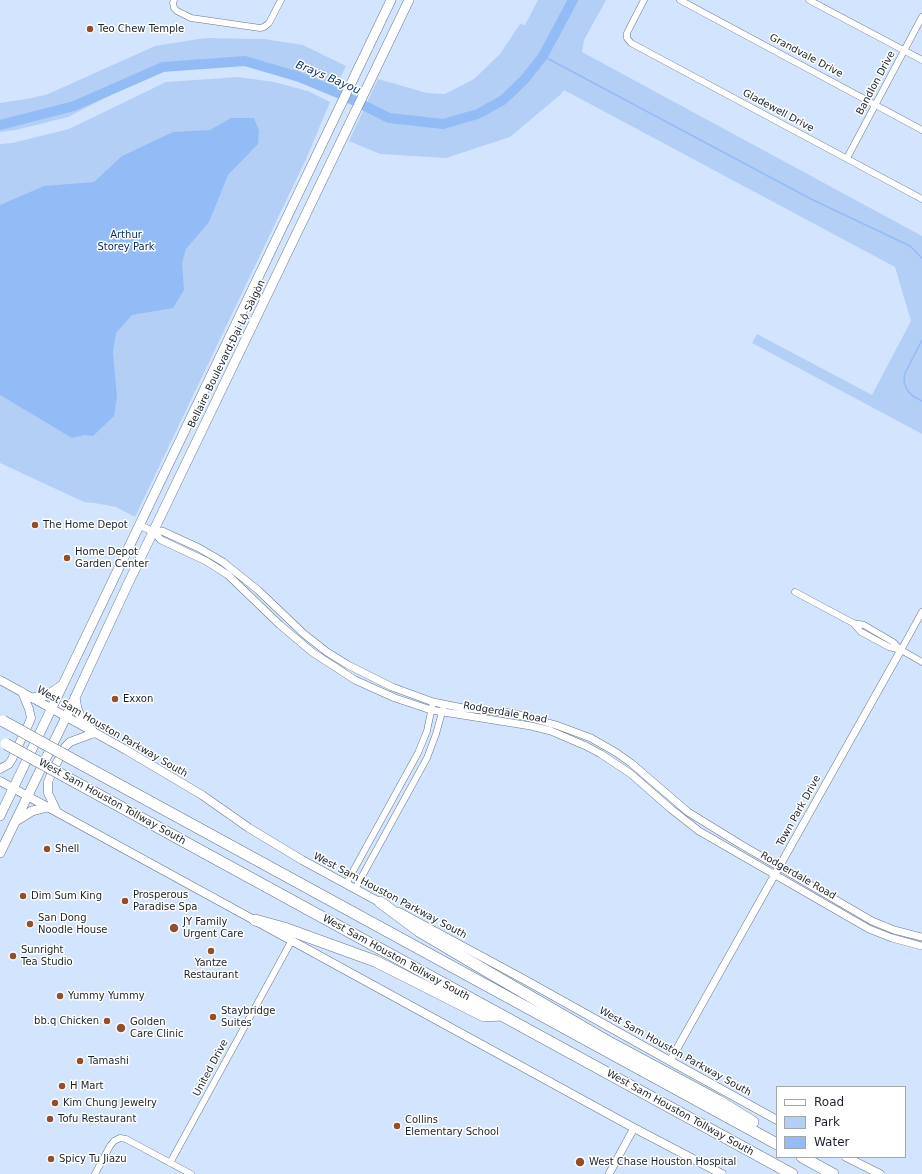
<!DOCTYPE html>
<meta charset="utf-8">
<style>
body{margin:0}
#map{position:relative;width:922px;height:1174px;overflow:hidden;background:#d3e5fe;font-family:"DejaVu Sans",sans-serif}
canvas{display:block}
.legend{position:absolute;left:776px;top:1086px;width:130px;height:72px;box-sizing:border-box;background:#fff;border:1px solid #a4a7aa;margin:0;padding:5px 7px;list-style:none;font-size:12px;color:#1c222b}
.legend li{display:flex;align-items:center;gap:8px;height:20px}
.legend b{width:20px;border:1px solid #a4a7aa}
</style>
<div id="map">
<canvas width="922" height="1174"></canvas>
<ul class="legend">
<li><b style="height:5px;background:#fff"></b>Road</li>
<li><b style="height:11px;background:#b3cff6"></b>Park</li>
<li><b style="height:11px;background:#93bcf7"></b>Water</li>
</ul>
</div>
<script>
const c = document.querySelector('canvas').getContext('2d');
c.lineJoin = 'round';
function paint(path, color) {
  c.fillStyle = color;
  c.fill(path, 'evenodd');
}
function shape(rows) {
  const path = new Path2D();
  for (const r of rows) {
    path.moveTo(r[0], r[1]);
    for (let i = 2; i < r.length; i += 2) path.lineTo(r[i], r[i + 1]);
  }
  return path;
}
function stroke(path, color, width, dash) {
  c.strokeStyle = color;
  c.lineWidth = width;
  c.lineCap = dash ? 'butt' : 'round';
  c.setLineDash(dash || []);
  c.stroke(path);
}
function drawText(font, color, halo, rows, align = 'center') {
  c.font = font + ' "DejaVu Sans",sans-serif';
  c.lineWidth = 3;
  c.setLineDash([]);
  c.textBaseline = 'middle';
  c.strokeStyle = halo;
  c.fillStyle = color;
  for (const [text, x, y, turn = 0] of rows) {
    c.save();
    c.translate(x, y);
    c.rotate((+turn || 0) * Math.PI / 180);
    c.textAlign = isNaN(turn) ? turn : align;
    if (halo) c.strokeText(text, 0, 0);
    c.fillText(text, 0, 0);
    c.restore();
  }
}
paint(shape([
 [538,0,606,0,584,40,582,52,922,236,922,434,752,343,757,334,872,395,911,321,895,267,564,90,560,95,510,137,446,158,380,154,349,141,378,79,427,93,445,94,474,79,500,54,520,24,525,25],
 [205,38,264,39,303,45,346,66,334,91,322,84,284,72,245,65,169,69,140,80,68,117,16,130,0,132,0,103,32,98,48,94,155,46],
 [238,77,274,82,308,91,330,102,307,157,135,517,116,507,95,503,84,502,0,463,0,144,12,143,69,129,166,82]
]), '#b3cff6');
paint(shape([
 [231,118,254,118,259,131,258,144,228,175,209,222,186,249,182,263,184,290,173,308,132,315,116,333,113,352,117,397,114,416,93,436,84,435,72,438,0,395,0,205,44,186,94,182,122,156,173,132,210,130]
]), '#93bcf7');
stroke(shape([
 [543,56,811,199,910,246,922,258],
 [922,340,905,373,904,382,907,390,913,396,922,401]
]), '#93bcf7', 1.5);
stroke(shape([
 [0,125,74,106,163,67,245,61,299,77,345,96,389,118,443,124,478,114,503,100,524,80,543,56,573,0]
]), '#93bcf7', 10);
const minor = shape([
 [174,0,173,3,174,8,177,11,191,18,260,28,264,27,269,23,281,0],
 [644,0,627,33,627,38,631,43,922,199],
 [680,0,922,130],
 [809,0,922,60],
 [847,158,922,17],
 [795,592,853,623,864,625,893,642,901,650],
 [853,623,861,632,889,647,901,650,922,662],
 [901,650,922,612],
 [346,884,418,753,427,731,433,702],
 [355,889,427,758,436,734,444,705],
 [170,1163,292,940],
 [95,1174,110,1146,114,1141,120,1138,126,1139,191,1174]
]);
const tertiary = shape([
 [139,525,154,532,161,540,206,561,228,575,280,625,312,652,355,680,395,698,431,710,531,726,551,731,586,746,601,754,631,774,671,809,699,831,869,929,892,938,922,946],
 [154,532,162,531,199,548,223,562,258,590,304,634,327,652,348,665,392,687,433,702,463,708,511,713,527,717,556,725,591,738,617,753,631,763,688,812,740,844,872,921,894,930,922,937],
 [670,1061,901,650],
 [609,1174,634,1128]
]);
const secondary = shape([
 [0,680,126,750,202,795,249,828,302,860,383,904],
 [0,769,9,764,12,759,29,723,31,718,29,709,22,692],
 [0,781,634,1128,722,1174],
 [57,812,48,793,48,782,51,774,65,747,70,742,94,733],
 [399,912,525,980,670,1061,777,1120],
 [846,1157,880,1174]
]);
const primary = shape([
 [75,697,77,709,81,718,94,733],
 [33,698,48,695,61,686],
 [0,816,391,0],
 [16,821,32,811,48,807],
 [0,853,66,717,126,588,409,0]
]);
const motorway = shape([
 [81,764,777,1144],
 [66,777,792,1174],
 [380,902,419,931,490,973,607,1041,719,1101,753,1122],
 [255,920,284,928,375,961,484,1016,501,1015],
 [802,1157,833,1174]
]);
stroke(minor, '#67768c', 7);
stroke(tertiary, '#67768c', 8);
stroke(secondary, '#67768c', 9);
stroke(primary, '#67768c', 10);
stroke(motorway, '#67768c', 12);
stroke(minor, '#fff', 6);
stroke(tertiary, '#fff', 7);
stroke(secondary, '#fff', 8);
stroke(primary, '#fff', 9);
stroke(motorway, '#fff', 11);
const motorwayBridge = shape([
 [3,721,81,764],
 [6,744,66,777]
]);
stroke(motorwayBridge, '#67768c', 12, []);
stroke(motorwayBridge, '#fff', 11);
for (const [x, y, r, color] of [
 [90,29,4,"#954e28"],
 [35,525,4,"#954e28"],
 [67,558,4,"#954e28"],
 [115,699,4,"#954e28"],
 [47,849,4,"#954e28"],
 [23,896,4,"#954e28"],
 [125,901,4,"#954e28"],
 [30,924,4,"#954e28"],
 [174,928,5,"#954e28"],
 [211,951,4,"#954e28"],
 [13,956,4,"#954e28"],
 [60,996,4,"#954e28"],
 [213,1017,4,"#954e28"],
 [107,1021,4,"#954e28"],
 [121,1028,5,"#954e28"],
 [80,1061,4,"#954e28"],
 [62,1086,4,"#954e28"],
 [55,1103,4,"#954e28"],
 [50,1119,4,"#954e28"],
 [397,1126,4,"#954e28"],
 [51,1159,4,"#954e28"],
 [580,1162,5,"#954e28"]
]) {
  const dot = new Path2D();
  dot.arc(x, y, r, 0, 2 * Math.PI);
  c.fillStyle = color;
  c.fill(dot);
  stroke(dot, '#fff', 1.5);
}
drawText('10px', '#1c222b', '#fff', [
 ["Teo Chew Temple",98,29],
 ["The Home Depot",43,525],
 ["Home Depot",75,552],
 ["Garden Center",75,564],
 ["Exxon",123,699],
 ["Shell",55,849],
 ["Prosperous",133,895],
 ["Paradise Spa",133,907],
 ["Dim Sum King",31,896],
 ["San Dong",38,918],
 ["Noodle House",38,930],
 ["JY Family",183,922],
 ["Urgent Care",183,934],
 ["Sunright",21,950],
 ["Tea Studio",21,962],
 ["Yantze",211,963,"center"],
 ["Restaurant",211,975,"center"],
 ["Yummy Yummy",68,996],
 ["Staybridge",221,1011],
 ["Suites",221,1023],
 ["bb.q Chicken",99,1021,"right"],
 ["Golden",130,1022],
 ["Care Clinic",130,1034],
 ["Tamashi",88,1061],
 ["H Mart",70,1086],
 ["Kim Chung Jewelry",63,1103],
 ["Tofu Restaurant",58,1119],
 ["Collins",405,1120],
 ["Elementary School",405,1132],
 ["Spicy Tu Jiazu",59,1159],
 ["West Chase Houston Hospital",589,1162]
], 'left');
drawText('10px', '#1c222b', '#fff', [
 ["Grandvale Drive",806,56,28],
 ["Bandlon Drive",876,83,-62],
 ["Gladewell Drive",778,111,28],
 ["Bellaire Boulevard;Đại Lộ Sàigòn",227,354,-64],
 ["Rodgerdale Road",505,713,10],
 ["West Sam Houston Parkway South",112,732,30],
 ["West Sam Houston Tollway South",112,802,29],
 ["Town Park Drive",799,811,-61],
 ["Rodgerdale Road",798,876,30],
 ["West Sam Houston Parkway South",390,896,28],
 ["West Sam Houston Tollway South",396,958,29],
 ["West Sam Houston Parkway South",675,1052,29],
 ["United Drive",211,1068,-62],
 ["West Sam Houston Tollway South",680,1113,29]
]);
drawText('10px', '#072f63', '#fff', [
 ["Arthur",126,235],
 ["Storey Park",126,247]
]);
drawText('italic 11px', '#0e3569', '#fff', [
 ["Brays Bayou",328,78,23]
]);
</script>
